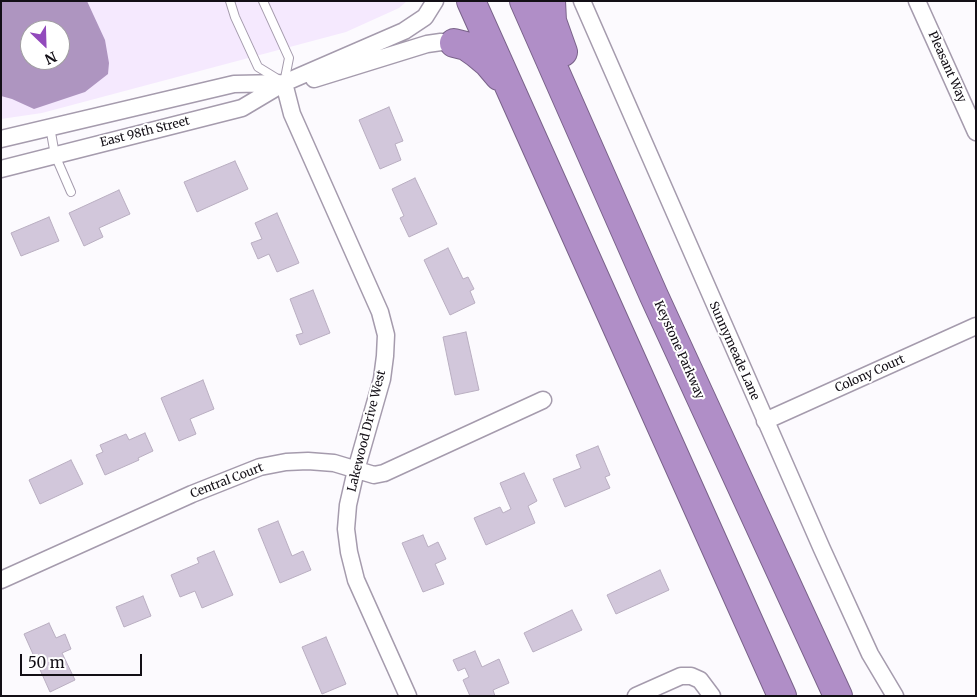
<!DOCTYPE html>
<style>
body{margin:0}
#map{position:relative;width:977px;height:697px;overflow:hidden;background:#fcfafe;font-family:Merriweather,serif}
canvas{display:block}
.frame{position:absolute;inset:0;border:2px solid #130f16;pointer-events:none}
.north{position:absolute;left:20px;top:20px;width:50px;height:50px;box-sizing:border-box;background:#fff;border:1px solid #a19fa2;border-radius:50%;rotate:156deg;font-size:14px;font-weight:700;line-height:20px;text-align:center;color:#130f16}
.north::after{content:'';display:block;margin:auto;width:18px;height:22px;background:#924abc;clip-path:polygon(50% 0,100% 100%,50% 72%,0 100%)}
.scale{position:absolute;left:20px;top:654px;width:122px;height:22px;box-sizing:border-box;border:2px solid #130f16;border-top:0;padding-left:6px;font-size:15px;line-height:18px;white-space:nowrap;color:#130f16;-webkit-text-stroke:4px #fff;paint-order:stroke}
</style>
<div id="map">
<canvas width="977" height="697"></canvas>
<div class="frame"></div>
<div class="north">N</div>
<div class="scale">50 m</div>
</div>
<script>
const c = document.querySelector('canvas').getContext('2d');
c.lineJoin = 'round';
function paint(path, color) {
  c.fillStyle = color;
  c.fill(path, 'evenodd');
}
function shape(rows) {
  const path = new Path2D();
  for (const r of rows) {
    path.moveTo(r[0], r[1]);
    for (let i = 2; i < r.length; i += 2) path.lineTo(r[i], r[i + 1]);
  }
  return path;
}
function stroke(path, color, width, dash) {
  c.strokeStyle = color;
  c.lineWidth = width;
  c.lineCap = dash ? 'butt' : 'round';
  c.setLineDash(dash || []);
  c.stroke(path);
}
function drawText(font, color, halo, rows, align = 'center') {
  c.font = font + ' Merriweather,serif';
  c.lineWidth = 4;
  c.setLineDash([]);
  c.textBaseline = 'middle';
  c.strokeStyle = halo;
  c.fillStyle = color;
  for (const [text, x, y, turn = 0] of rows) {
    c.save();
    c.translate(x, y);
    c.rotate((+turn || 0) * Math.PI / 180);
    c.textAlign = isNaN(turn) ? turn : align;
    if (halo) c.strokeText(text, 0, 0);
    c.fillText(text, 0, 0);
    c.restore();
  }
}
paint(shape([
 [1,1,407,1,399,8,346,32,42,113,1,119],
 [30,30,60,30,60,60,30,60]
]), '#f5e9fe');
paint(shape([
 [1,1,87,1,105,40,109,63,108,74,85,92,34,109,12,99,1,96],
 [30,30,60,30,60,60,30,60]
]), '#ae95c0');
const building = shape([
 [389,107,403,141,395,144,401,160,380,169,359,120,389,107],
 [235,161,248,189,197,212,184,182,235,161],
 [415,178,437,224,409,237,400,218,404,216,392,189,415,178],
 [119,190,130,214,99,228,103,237,84,246,69,213,119,190],
 [277,213,299,263,277,272,269,254,258,259,251,243,262,239,255,223,277,213],
 [49,217,59,241,21,256,11,233,49,217],
 [448,248,463,279,468,277,474,289,470,291,475,303,450,315,424,260,448,248],
 [313,290,330,333,300,345,296,335,303,333,290,299,313,290],
 [466,332,479,390,455,395,443,337,466,332],
 [203,380,214,409,190,419,196,434,179,441,161,398,203,380],
 [145,433,153,451,138,458,139,460,105,475,96,455,103,452,100,445,126,434,129,440,145,433],
 [598,446,610,475,605,477,610,488,565,507,553,479,581,468,576,455,598,446],
 [71,460,83,484,40,504,29,480,71,460],
 [524,473,537,501,528,506,535,523,486,545,474,518,500,507,503,513,511,509,500,483,524,473],
 [278,521,292,556,303,551,311,570,280,583,258,529,278,521],
 [423,535,428,547,438,542,446,559,435,564,444,584,423,592,402,543,423,535],
 [214,551,233,595,202,608,195,591,180,597,171,575,199,563,197,558,214,551],
 [660,570,669,590,616,614,607,595,660,570],
 [143,596,151,616,124,627,116,607,143,596],
 [572,610,582,630,533,652,524,633,572,610],
 [49,623,56,638,65,634,71,649,62,653,75,680,50,692,24,634,49,623],
 [326,637,346,684,322,694,302,647,326,637],
 [475,651,482,667,499,659,509,683,493,690,495,696,470,696,463,680,469,677,465,668,458,671,453,660,475,651]
]);
paint(building, '#d2c7db');
stroke(building, '#b9aec1', 1);
const lane = shape([
 [230,1,235,17,258,67,284,83,289,58,263,1],
 [50,127,55,155,71,192]
]);
const street = shape([
 [582,1,822,549,870,654,895,696],
 [917,1,976,132],
 [314,79,427,44,441,42,454,43],
 [284,83,292,114,380,312,386,335,385,356,382,379,356,470,348,505,346,529,349,552,356,580,408,696],
 [1,139,234,84,283,83],
 [1,169,242,108,284,83,404,31,425,17,435,1],
 [765,421,976,326],
 [1,580,192,494,260,467,286,462,308,461,334,463,374,475,384,473,543,400],
 [636,696,681,676,691,676,700,680,712,696]
]);
const highway = shape([
 [471,1,782,696],
 [524,1,654,296,838,696],
 [551,1,552,21,563,52],
 [454,43,466,46,476,53,488,63,499,76]
]);
stroke(lane, '#a59bad', 10);
stroke(street, '#a59bad', 19);
stroke(highway, '#796289', 30);
stroke(lane, '#fff', 8);
stroke(street, '#fff', 16);
stroke(highway, '#b08ec7', 28);
drawText('12px', '#130f16', '#fff', [
 ["Pleasant Way",947,67,66],
 ["East 98th Street",145,132,-14],
 ["Keystone Parkway",679,350,66],
 ["Sunnymeade Lane",734,351,66],
 ["Colony Court",870,374,-24],
 ["Lakewood Drive West",367,431,-76],
 ["Central Court",227,481,-21]
]);
</script>
